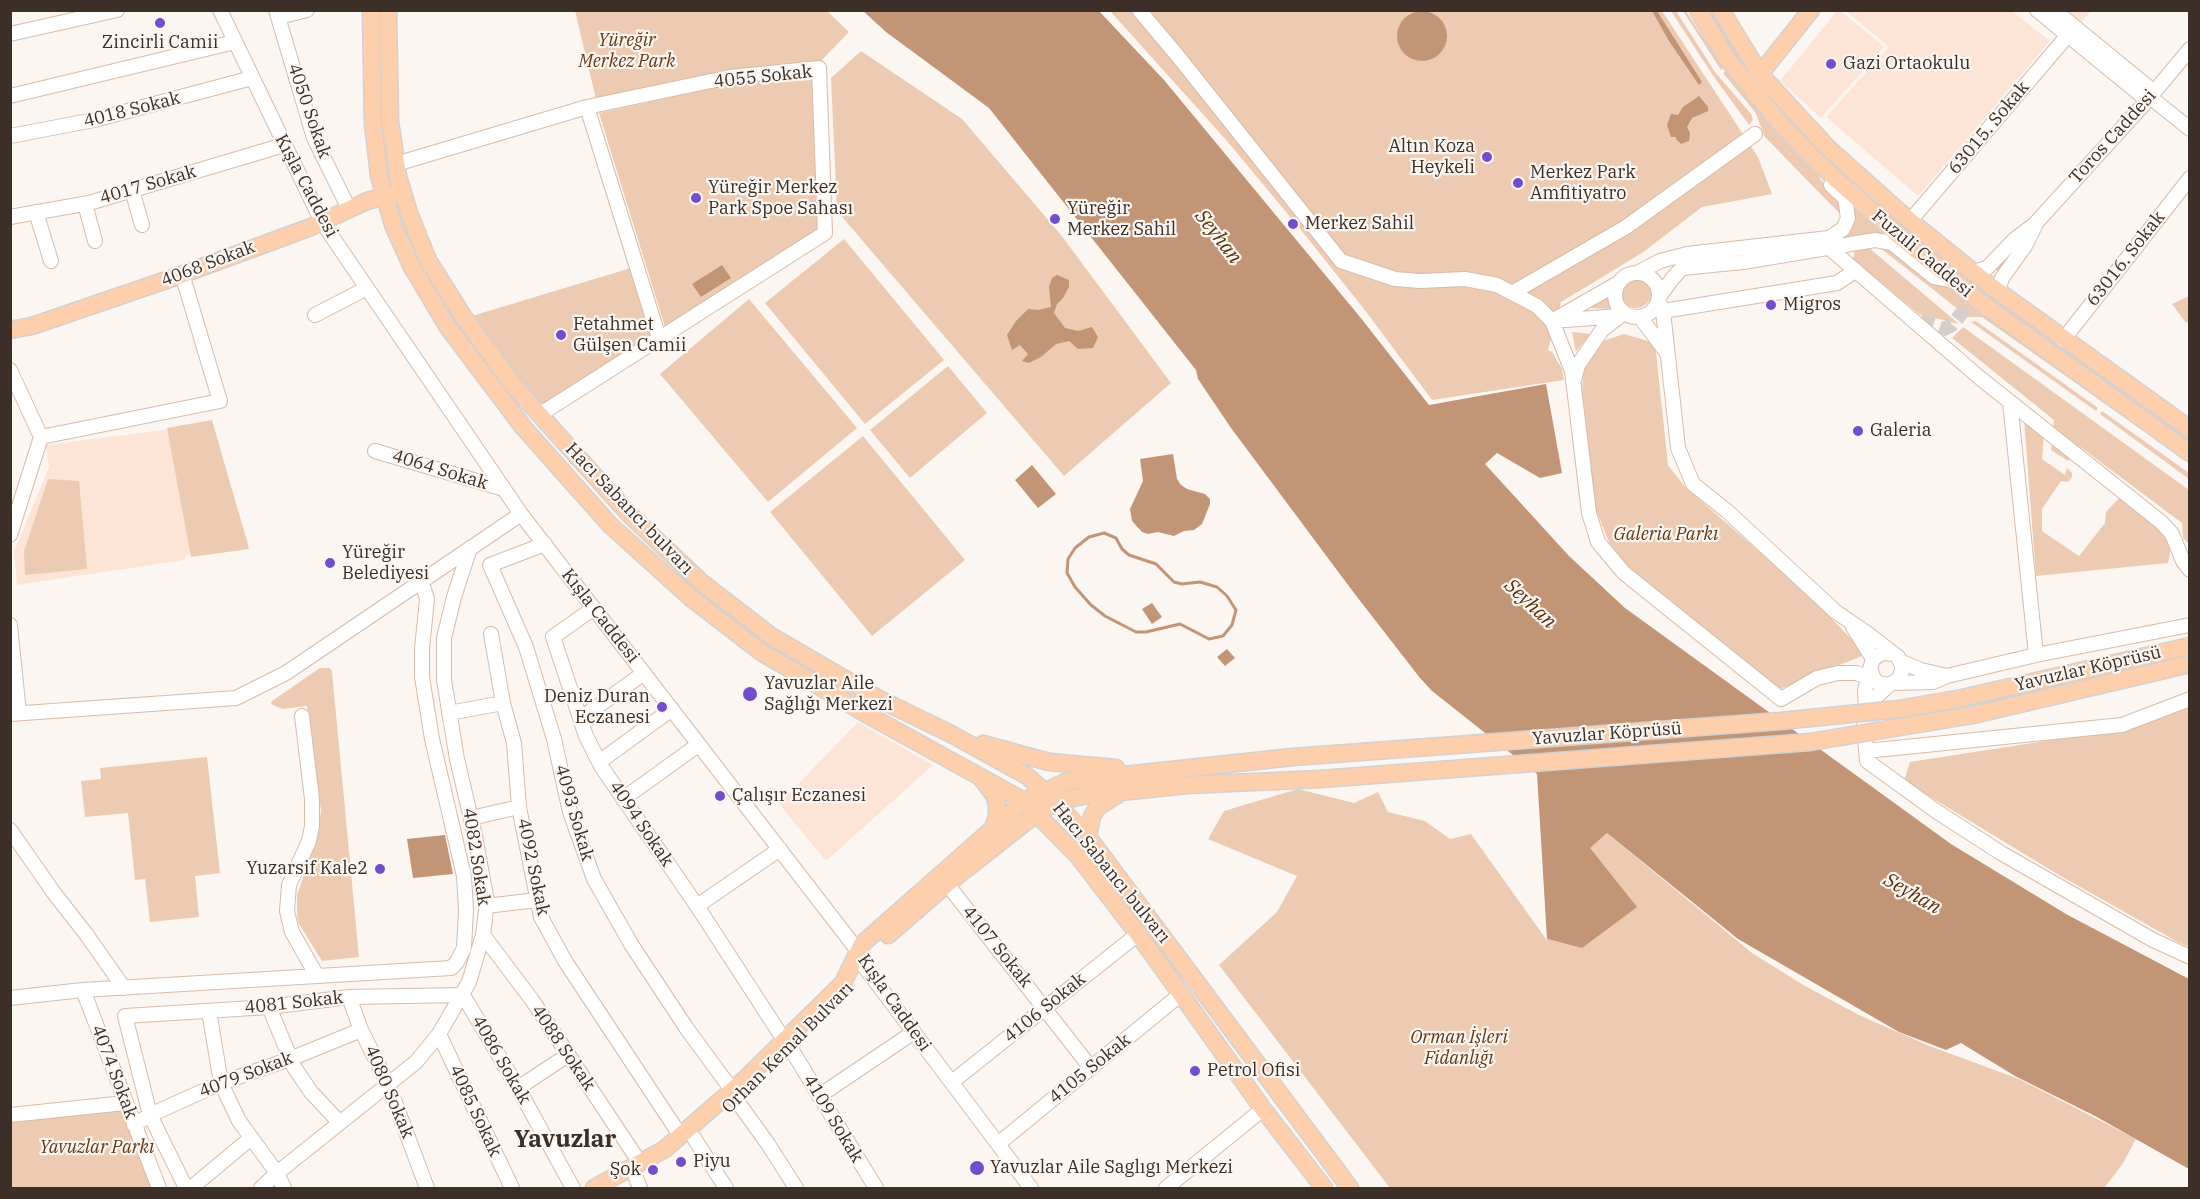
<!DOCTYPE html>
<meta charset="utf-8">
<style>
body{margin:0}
#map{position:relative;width:2200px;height:1199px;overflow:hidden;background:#fcf6f2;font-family:"IBM Plex Serif",serif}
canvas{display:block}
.frame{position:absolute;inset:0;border:12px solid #3b2f27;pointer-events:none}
</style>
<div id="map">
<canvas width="2200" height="1199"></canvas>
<div class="frame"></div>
</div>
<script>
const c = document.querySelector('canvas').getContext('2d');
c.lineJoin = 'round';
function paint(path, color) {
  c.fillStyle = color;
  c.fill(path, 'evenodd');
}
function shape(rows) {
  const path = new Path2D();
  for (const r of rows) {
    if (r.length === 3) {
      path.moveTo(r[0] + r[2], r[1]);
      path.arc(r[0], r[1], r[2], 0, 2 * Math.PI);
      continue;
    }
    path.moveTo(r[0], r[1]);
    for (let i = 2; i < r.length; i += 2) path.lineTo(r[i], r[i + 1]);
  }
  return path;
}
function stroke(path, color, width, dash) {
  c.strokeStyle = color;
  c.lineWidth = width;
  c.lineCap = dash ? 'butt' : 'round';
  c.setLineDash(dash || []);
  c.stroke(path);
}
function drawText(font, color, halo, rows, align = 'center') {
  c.font = font + ' "IBM Plex Serif",serif';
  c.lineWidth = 4.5;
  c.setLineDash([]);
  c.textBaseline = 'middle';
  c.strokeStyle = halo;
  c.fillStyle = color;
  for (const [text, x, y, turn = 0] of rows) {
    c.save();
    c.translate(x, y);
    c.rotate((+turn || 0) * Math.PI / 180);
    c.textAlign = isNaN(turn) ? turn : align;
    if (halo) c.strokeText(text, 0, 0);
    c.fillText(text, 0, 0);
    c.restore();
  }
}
paint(shape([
 [1837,11,1841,11,1884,47,1821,118,1780,81],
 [1846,11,2012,11,2050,41,1918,196,1826,117,1889,47],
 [2064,11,2091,11,2080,24],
 [211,424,249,545,186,555,184,560,17,585,14,552,49,467,46,445],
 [858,722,933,765,826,861,779,804]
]), '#fce5d6');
paint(shape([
 [575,11,827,11,849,32,818,64,596,99],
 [1110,11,1662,11,1758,157,1772,194,1702,207,1642,253,1561,302,1548,350,1552,352,1562,369,1564,380,1432,400,1364,309,1301,230,1227,141],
 [1671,11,1676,11,1715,72,1751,114,1753,120,1749,125,1712,74],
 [1683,11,1686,11,1723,68,1721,70],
 [1705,11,1711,11,1739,54,1870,196,1980,289,2184,432,2189,436,2189,441,1978,292,1867,199,1786,118,1735,57],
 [861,51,962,119,1061,235,1171,383,1064,476,837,211,831,78],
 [1726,71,1811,165,1821,180,1842,200,1843,217,1765,137,1755,112,1723,73],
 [813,80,818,229,665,327,599,113,731,84],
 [1854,205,1893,240,1822,241,1853,221],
 [844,239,944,360,865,424,765,303],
 [1891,245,2189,459,2189,463,1982,317,1968,317,1879,247],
 [1868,247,1959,324,1919,314,1853,259,1855,248],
 [631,268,653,335,540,406,472,316],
 [1636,292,16],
 [1610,294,1616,309,1584,308],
 [2189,296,2189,321,2186,323,2172,304],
 [749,299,857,428,768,502,660,374],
 [1976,321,2098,408,2096,411,1971,322],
 [1963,327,2189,490,2189,544,2183,538,2182,523,2079,446,2068,461,2051,450,2054,420,1952,338],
 [1572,332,1590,334,1576,352],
 [1624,334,1655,343,1668,465,1686,488,1807,593,1860,648,1862,656,1777,690,1630,569,1609,542,1594,505,1580,410,1584,368,1603,341],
 [948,366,987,413,910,478,870,430],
 [2102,411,2189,473,2189,479,2100,414],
 [2024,419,2044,432,2042,459,2065,475,2067,468,2072,473,2072,477,2068,482,2061,481,2042,509,2042,531,2079,556,2105,523,2106,512,2121,496,2173,538,2168,563,2036,576],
 [212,420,249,549,191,557,167,428],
 [863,436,965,560,872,636,770,512],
 [48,479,79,481,87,569,25,575,24,551],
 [320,668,330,668,332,672,359,957,322,961,298,922,297,910,297,895,317,837,321,811,307,706,282,709,271,704,272,701],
 [2189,704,2189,947,2176,941,2059,875,1904,781,1910,762,2129,728],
 [207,757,220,873,195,876,199,917,150,922,145,879,135,880,128,813,85,817,81,781,101,779,100,768],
 [1298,789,1354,803,1378,792,1388,812,1425,821,1450,839,1471,834,1546,939,1582,948,1589,848,1607,833,1752,953,1805,986,1859,1015,1927,1045,2019,1079,2136,1139,2122,1165,2104,1188,1390,1188,1219,965,1277,912,1297,876,1208,839,1224,811],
 [125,1103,159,1188,11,1188,10,1117]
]), '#edcab2');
paint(shape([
 [863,11,1099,11,1164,80,1360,317,1429,405,1546,384,1562,473,1540,478,1497,453,1485,464,1569,556,1625,608,1951,844,2066,914,2189,979,2189,1169,2095,1116,2015,1076,1961,1043,1946,1050,1899,1032,1738,939,1607,833,1590,848,1637,907,1582,948,1547,939,1537,774,1432,691,1420,678,1354,593,1231,428,1198,379,1196,370,989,108,886,32],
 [1652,11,1657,11,1702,82,1699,85,1669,41],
 [1422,36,25],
 [1699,96,1708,107,1708,111,1692,118,1687,127,1690,133,1689,141,1681,144,1676,139,1676,137,1671,137,1667,125,1671,114,1678,115,1683,107],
 [722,265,731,278,701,297,692,284],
 [1057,275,1069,280,1069,287,1063,298,1057,304,1054,313,1065,328,1078,331,1092,327,1098,337,1093,348,1078,349,1069,341,1056,344,1041,357,1029,363,1022,361,1028,354,1020,345,1012,350,1007,335,1016,321,1028,309,1038,310,1051,307,1049,287,1052,278],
 [1173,454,1177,479,1181,485,1187,489,1205,494,1210,499,1210,504,1202,524,1194,530,1184,531,1174,536,1158,532,1148,534,1142,532,1132,521,1130,509,1143,481,1140,459],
 [1032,465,1056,494,1038,508,1015,480],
 [1152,603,1162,617,1152,624,1142,609],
 [1227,649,1235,658,1225,666,1217,657],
 [445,835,453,874,413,878,407,839]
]), '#c19576');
stroke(shape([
 [1104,533,1116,538,1122,549,1129,555,1156,564,1174,582,1182,584,1200,582,1217,587,1227,596,1236,610,1232,625,1223,636,1209,639,1180,624,1146,632,1136,632,1105,616,1091,605,1075,587,1067,573,1068,559,1075,548,1089,537,1104,533]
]), '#c19576', 3);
stroke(shape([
 [1920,320,1944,329,1952,325,2019,243]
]), '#d5cec9', 14, [14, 7]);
const minor = shape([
 [220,10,322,222,521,514,858,951,864,966,1031,1188],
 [276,10,314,138,349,209],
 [1139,10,1177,55,1341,261,1395,279,1420,281,1465,279,1497,285,1537,306,1552,321,1572,371,1589,513,1598,542,1624,573,1781,699,1817,678,1838,673,1856,673,1874,679],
 [2037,10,2141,95,2150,97,2190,129],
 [2054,10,2148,87,2150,97],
 [279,17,307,10],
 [10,34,117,10],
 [10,96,235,42],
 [587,107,659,338],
 [10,136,94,120,252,78],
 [396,164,587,107,730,77,819,68,825,233,539,415],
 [132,190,142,225],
 [85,204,95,241],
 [36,212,51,261],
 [10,217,89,203,284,145],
 [1910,221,2068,35],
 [1827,246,1980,378,2161,522,2172,534,2183,561,2190,570],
 [1973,272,1987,268,2015,239,2035,224,2144,104,2190,49],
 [1637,273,1660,261,1687,254,1829,238,1843,229,1848,218,1845,198,1831,185],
 [1637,295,22],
 [1998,291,2002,278,2025,246,2035,226],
 [1512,293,1626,227,1755,134],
 [1659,297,1672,279,1682,268,1743,262,1875,240,1892,243,1934,277,1951,280],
 [1659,302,1663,311,1678,448,1693,484,1727,511,1836,612,1867,633,1898,657,1903,668,1899,679,1889,685,1878,683,1874,679,1870,669,1873,659,1882,653,1894,654],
 [1663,311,1837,283,1855,271],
 [315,315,367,288],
 [1640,317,1667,353],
 [1557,318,1620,282],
 [1552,321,1619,316],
 [2063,340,2190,178],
 [10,370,41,437,10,535],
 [1574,380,1578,365,1602,330,1620,316],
 [2010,402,2036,655],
 [41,437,220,401,182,274],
 [375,451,504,489],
 [545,544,490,565,526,647,554,739,570,812,594,879,631,944,687,1029,732,1090],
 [594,608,553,637,586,736,601,766,697,906,784,1040],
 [10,625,19,713],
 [1853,627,1873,659],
 [491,634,503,703,514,743,519,807,541,917,565,961,680,1135],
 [1902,662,1921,670,1947,676],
 [1870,669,1865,691,1866,706,1889,685],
 [1895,683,1933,682,1947,676,2036,655,2190,625],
 [1866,706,1864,728,1867,761,1936,811,2001,853,2153,940,2190,957],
 [449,713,503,703],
 [10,714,236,698,286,673,521,514],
 [302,716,312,799,312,826,309,841,289,885,287,911,292,932,317,976],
 [580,719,644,673],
 [1866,751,2122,725,2190,699],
 [599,762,672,709],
 [623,799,698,745],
 [471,818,519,807],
 [10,830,54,893,86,934,124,988],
 [947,884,1091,1068],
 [486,906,537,900],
 [697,906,780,849],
 [483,935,532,1000,640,1163],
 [83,990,159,1188],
 [349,997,361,1030,388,1084,427,1188],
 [10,998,83,990,451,968,457,962,464,948,466,910,464,876,432,739,422,677,422,649,427,599,421,580],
 [269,1007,294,1067,311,1092,339,1122],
 [209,1011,221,1083,239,1121,277,1173,284,1188],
 [439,1034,512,1188],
 [791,1049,876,1188],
 [952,1082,1138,934],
 [518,1088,568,1055],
 [819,1096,914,1032],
 [737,1101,768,1144,796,1188],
 [10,1115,125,1103],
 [134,1125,150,1115,221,1083,290,1059,361,1030],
 [694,1138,726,1188],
 [998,1144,1181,994],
 [636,1178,640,1188],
 [186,1188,150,1115,125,1016,269,1007,349,997,463,995,518,1088,573,1188],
 [191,1188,251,1138],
 [261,1188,277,1173,416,1062,439,1034,469,982,483,935,487,902,475,836,457,759,444,680,444,638,454,597,470,548],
 [1166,1188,1263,1109]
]);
const major = shape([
 [371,10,373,124,379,176,393,225,412,267,447,326,523,427,610,525,691,598,761,652,868,715,1024,801,1078,856,1138,934,1263,1109,1324,1188],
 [388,10,390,122,398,176,409,213,428,260,463,316,513,385,628,513,701,582,771,636,879,699,951,734,1027,776,1044,791,1088,837,1350,1188],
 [1698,10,1727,59,1780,123,1816,161,1897,234,1980,302,2190,453],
 [1721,10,1760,74,1827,147,1910,221,1988,284,2190,429],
 [1760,74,1811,10],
 [10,330,32,326,178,276,311,227,367,201,394,194],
 [983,744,1049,762,1116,768],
 [982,779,994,795,997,804,997,816,993,828],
 [1088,837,1092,816,1098,807,1118,794],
 [888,935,947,884,1036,814,1056,802,1082,796,1187,785,1321,779],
 [594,1188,665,1149,743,1081,843,983,862,944,1024,801,1068,781,1293,757]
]);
stroke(minor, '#d8bba7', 16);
stroke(major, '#d4d1cf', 19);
stroke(minor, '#fff', 14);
stroke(major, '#fdcfad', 16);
const majorBridge = shape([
 [1293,757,1781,721,1899,709,1962,698,2190,646],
 [1321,779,1810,742,1973,715,2190,664]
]);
stroke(majorBridge, '#d4d1cf', 19, []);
stroke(majorBridge, '#fdcfad', 16);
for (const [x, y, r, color] of [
 [160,23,6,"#724fc9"],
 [1831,64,6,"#724fc9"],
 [1487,157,6,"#724fc9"],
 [1518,183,6,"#724fc9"],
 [696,198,6,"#724fc9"],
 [1055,219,6,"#724fc9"],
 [1293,224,6,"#724fc9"],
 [1771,305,6,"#724fc9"],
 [561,335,6,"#724fc9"],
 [1858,431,6,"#724fc9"],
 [330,563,6,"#724fc9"],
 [750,694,8,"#724fc9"],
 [662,707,6,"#724fc9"],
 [720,796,6,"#724fc9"],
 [380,869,6,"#724fc9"],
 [1195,1071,6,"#724fc9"],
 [681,1162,6,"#724fc9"],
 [977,1168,8,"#724fc9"],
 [653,1170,6,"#724fc9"]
]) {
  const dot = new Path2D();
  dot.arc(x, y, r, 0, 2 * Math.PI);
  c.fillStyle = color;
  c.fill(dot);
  stroke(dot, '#fcf6f2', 2);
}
drawText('italic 18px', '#633813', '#fcf6f2', [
 ["Yüreğir",627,41],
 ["Merkez Park",627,62],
 ["Galeria Parkı",1666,535],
 ["Orman İşleri",1459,1038],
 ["Fidanlığı",1459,1059],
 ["Yavuzlar Parkı",97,1148]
]);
drawText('18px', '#3b2f27', '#fcf6f2', [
 ["Zincirli Camii",160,43,"center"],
 ["Gazi Ortaokulu",1843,64],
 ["Altın Koza",1475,147,"right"],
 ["Heykeli",1475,168,"right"],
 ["Merkez Park",1530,173],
 ["Amfitiyatro",1530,194],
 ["Yüreğir Merkez",708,188],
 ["Park Spoe Sahası",708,209],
 ["Yüreğir",1067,209],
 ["Merkez Sahil",1067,230],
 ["Merkez Sahil",1305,224],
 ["Migros",1783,305],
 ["Fetahmet",573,325],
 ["Gülşen Camii",573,346],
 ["Galeria",1870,431],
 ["Yüreğir",342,553],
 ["Belediyesi",342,574],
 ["Yavuzlar Aile",764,684],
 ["Sağlığı Merkezi",764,705],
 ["Deniz Duran",650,697,"right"],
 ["Eczanesi",650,718,"right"],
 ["Çalışır Eczanesi",732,796],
 ["Yuzarsif Kale2",368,869,"right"],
 ["Petrol Ofisi",1207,1071],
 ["Piyu",693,1162],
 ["Yavuzlar Aile Saglıgı Merkezi",990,1168],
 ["Şok",641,1170,"right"]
], 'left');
drawText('18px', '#3b2f27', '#fcf6f2', [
 ["4055 Sokak",763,77,-6],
 ["4018 Sokak",132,110,-14],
 ["4050 Sokak",309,111,71],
 ["63015. Sokak",1989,128,-50],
 ["Toros Caddesi",2113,137,-48],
 ["4017 Sokak",148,185,-16],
 ["Kışla Caddesi",306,186,62],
 ["Fuzuli Caddesi",1922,254,40],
 ["63016. Sokak",2126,259,-52],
 ["4068 Sokak",208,264,-21],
 ["4064 Sokak",440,470,17],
 ["Hacı Sabancı bulvarı",629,509,46],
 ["Kışla Caddesi",600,616,52],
 ["Yavuzlar Köprüsü",2088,669,-13],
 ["Yavuzlar Köprüsü",1607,734,-4],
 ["4093 Sokak",574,813,74],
 ["4094 Sokak",641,824,56],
 ["4082 Sokak",476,857,81],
 ["4092 Sokak",533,867,78],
 ["Hacı Sabancı bulvarı",1111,873,51],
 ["4107 Sokak",997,947,51],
 ["4081 Sokak",294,1003,-6],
 ["Kışla Caddesi",894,1003,55],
 ["4106 Sokak",1045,1008,-39],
 ["4088 Sokak",563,1048,56],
 ["Orhan Kemal Bulvarı",788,1048,-45],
 ["4086 Sokak",501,1060,60],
 ["4105 Sokak",1090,1069,-39],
 ["4074 Sokak",114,1072,69],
 ["4079 Sokak",246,1075,-21],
 ["4080 Sokak",389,1092,67],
 ["4085 Sokak",475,1111,65],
 ["4109 Sokak",833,1119,59]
]);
drawText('italic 20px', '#5a300a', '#fcf6f2', [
 ["Seyhan",1218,237,52],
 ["Seyhan",1530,604,43],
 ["Seyhan",1912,894,30]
]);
drawText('bold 24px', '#3b2f27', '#fcf6f2', [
 ["Yavuzlar",565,1140]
]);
</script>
